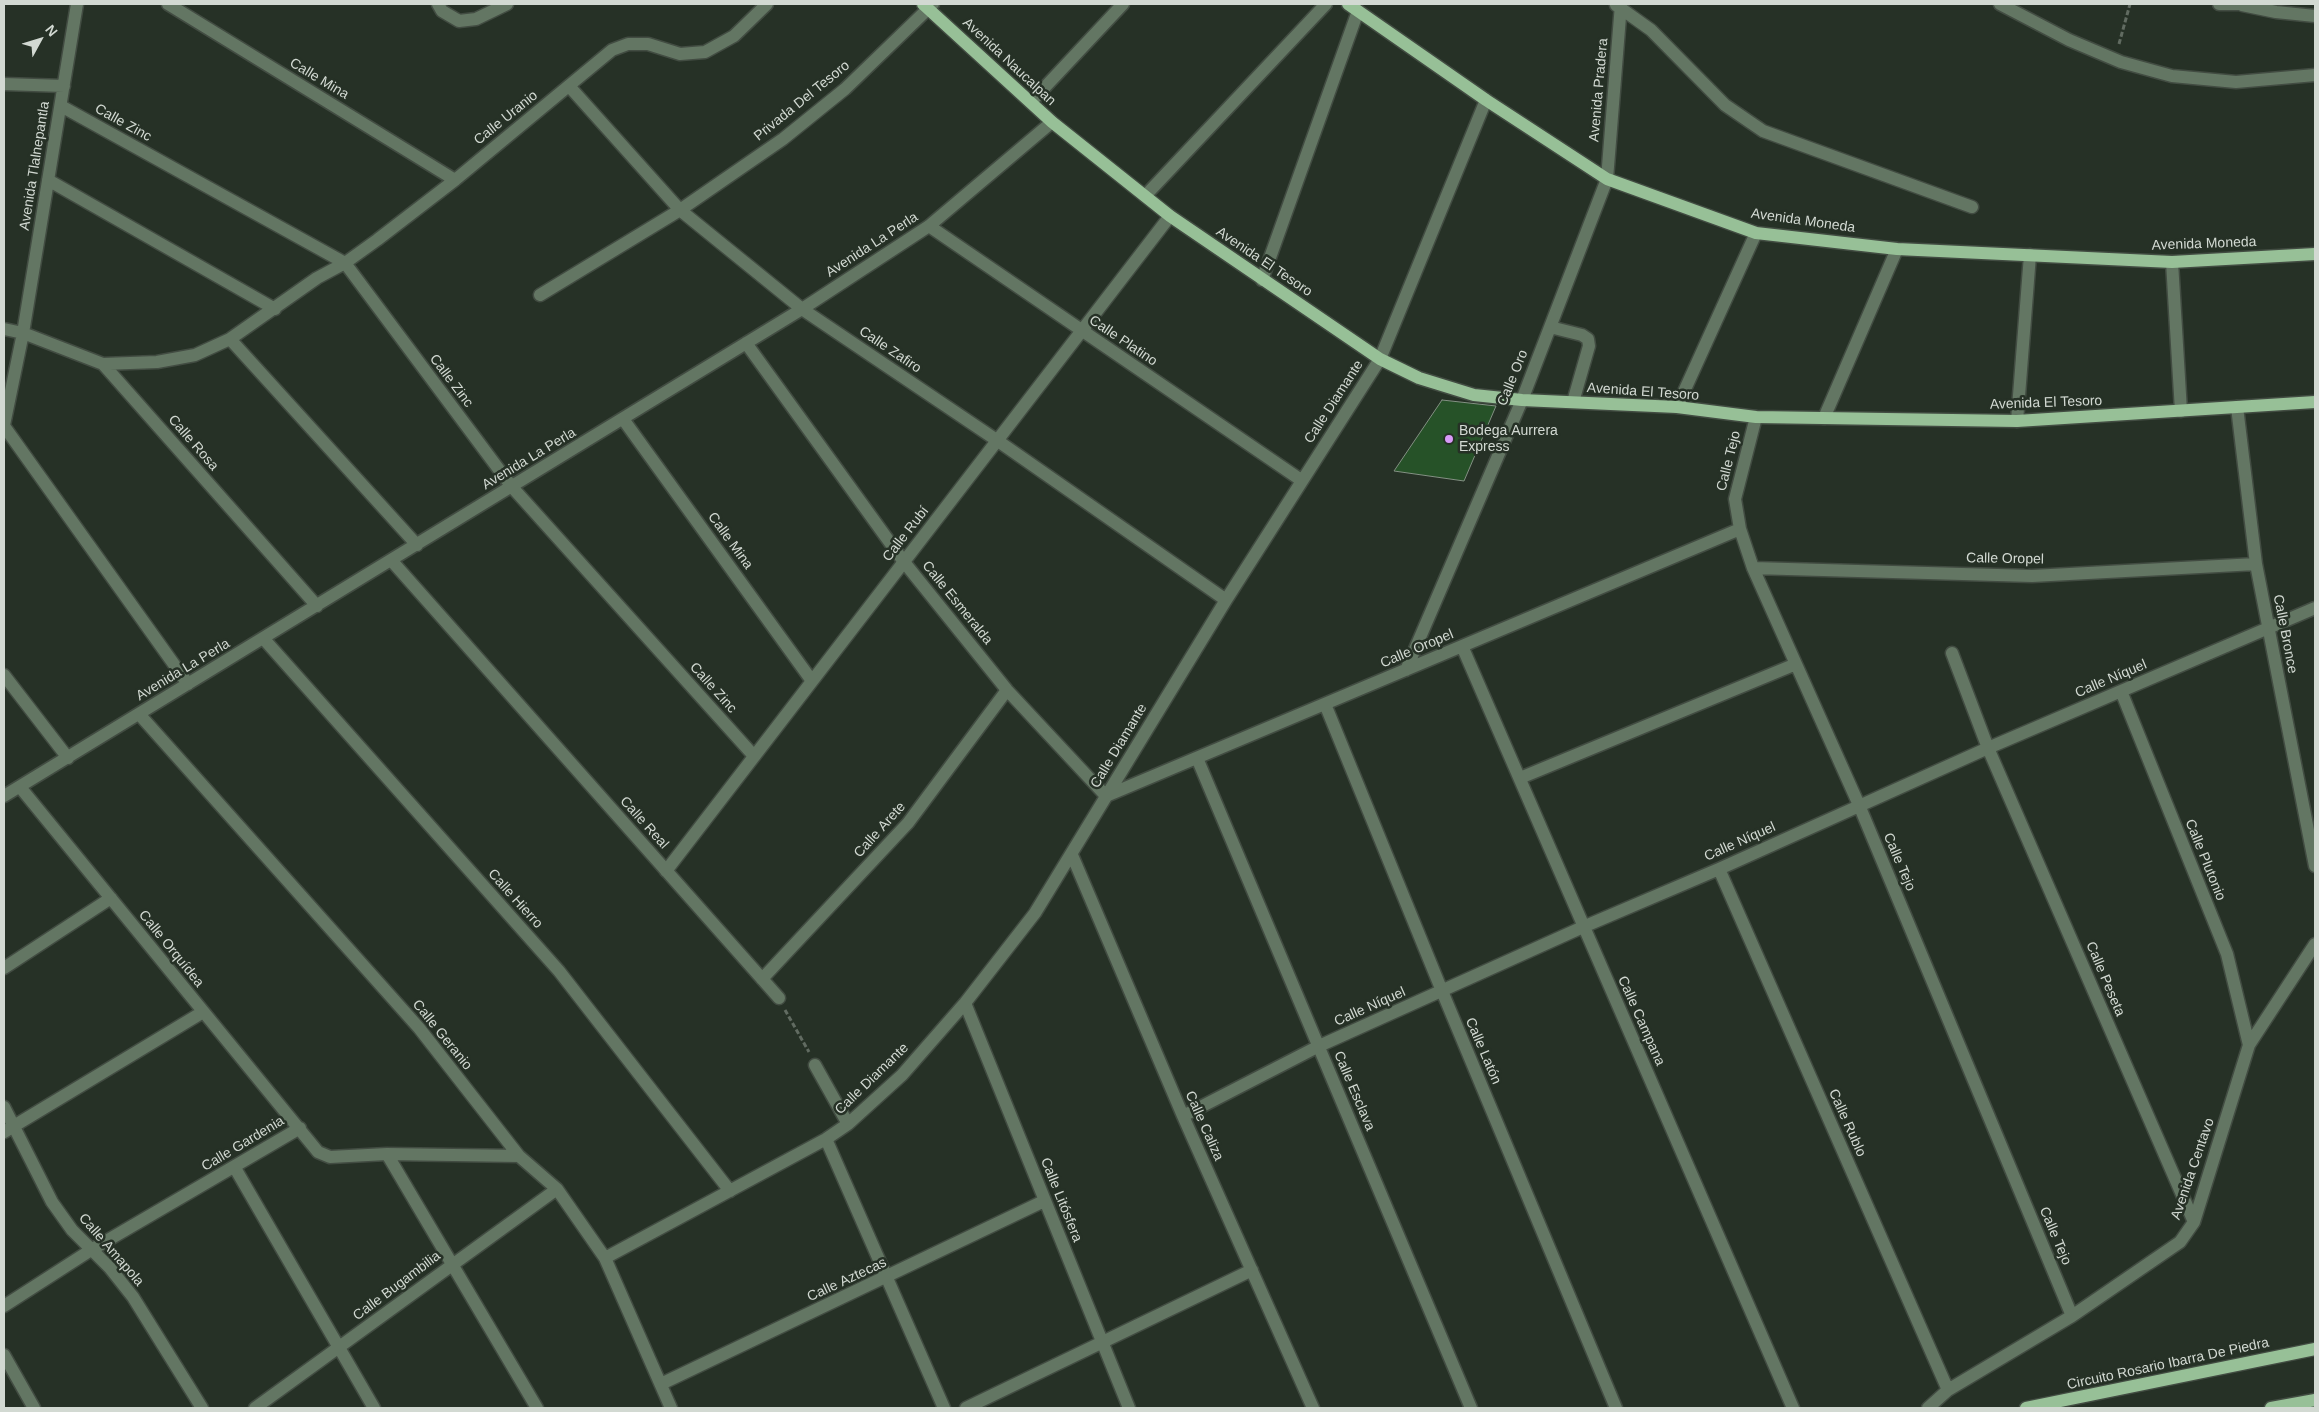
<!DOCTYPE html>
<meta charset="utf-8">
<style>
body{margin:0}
#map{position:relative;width:2319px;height:1412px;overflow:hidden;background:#263126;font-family:Helvetica,sans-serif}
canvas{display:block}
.frame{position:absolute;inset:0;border:5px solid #d2d9d2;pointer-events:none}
.north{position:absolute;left:15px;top:15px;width:50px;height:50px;-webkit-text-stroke:4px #263126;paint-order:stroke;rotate:51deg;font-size:14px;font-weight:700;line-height:20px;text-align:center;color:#d2d9d2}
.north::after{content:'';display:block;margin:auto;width:18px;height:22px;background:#d2d9d2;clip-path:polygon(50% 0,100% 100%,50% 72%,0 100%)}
</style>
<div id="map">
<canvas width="2319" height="1412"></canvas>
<div class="frame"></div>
<div class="north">N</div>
</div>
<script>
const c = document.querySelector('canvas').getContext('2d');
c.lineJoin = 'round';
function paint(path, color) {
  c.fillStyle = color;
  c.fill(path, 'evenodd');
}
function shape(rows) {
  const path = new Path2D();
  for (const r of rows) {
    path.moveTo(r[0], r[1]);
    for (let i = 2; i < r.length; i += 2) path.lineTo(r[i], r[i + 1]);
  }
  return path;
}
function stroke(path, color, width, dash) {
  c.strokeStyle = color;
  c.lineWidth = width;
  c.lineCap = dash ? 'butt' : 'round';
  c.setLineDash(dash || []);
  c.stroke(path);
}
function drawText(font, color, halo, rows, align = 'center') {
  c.font = font + ' Helvetica,sans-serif';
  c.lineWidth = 5;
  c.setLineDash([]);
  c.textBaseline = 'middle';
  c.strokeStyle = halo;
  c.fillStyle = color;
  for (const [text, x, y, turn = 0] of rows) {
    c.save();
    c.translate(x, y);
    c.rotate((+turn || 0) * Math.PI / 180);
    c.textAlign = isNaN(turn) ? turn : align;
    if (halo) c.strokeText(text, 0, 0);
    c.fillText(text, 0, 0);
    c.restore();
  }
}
const building = shape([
 [1442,400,1496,406,1464,481,1394,471,1442,400]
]);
paint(building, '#265228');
stroke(building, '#839083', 1);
const minor = shape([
 [168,4,455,180],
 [438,4,442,11,459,21,476,19,507,4],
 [2000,4,2069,40,2121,62,2172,76,2236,82,2315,75],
 [2219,4,2246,4],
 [1616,5,1651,30,1725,105,1763,131,1972,207],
 [2242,5,2276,12,2315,16],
 [4,84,64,86],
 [569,86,680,210,802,309,998,441,1226,600],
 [1031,102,1123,4],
 [61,106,345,263,512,487,754,756],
 [48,180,275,309],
 [1145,196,1326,4],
 [929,226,1301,480],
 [2172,262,2181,411],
 [1262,280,1358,11],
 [540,295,680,210,783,139,845,89,933,4],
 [1550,327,1582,335,1588,339,1589,346,1573,402],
 [4,329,23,333,103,364,317,606],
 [230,339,417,545],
 [746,343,904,562,1007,690,1106,796,1740,529],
 [103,364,157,362,195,355,230,339,317,278,345,263,377,240,455,180,612,50,628,44,648,44,680,54,705,52,734,36,767,4],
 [1677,407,1756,233],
 [2237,407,2256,564,2315,866],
 [1756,417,1735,499,1740,529,1753,568,1859,805,2072,1316],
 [1824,418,1897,249],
 [623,419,812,681],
 [2017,421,2030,255],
 [4,425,23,333,77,4],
 [4,426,188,684],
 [391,560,779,998],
 [1753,568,2032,576,2256,564],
 [263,638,559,971,730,1191],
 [1462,646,1793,1408],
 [1952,653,1988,748,2194,1222],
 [1406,670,1522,400,1607,179,1621,4],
 [4,675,68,758],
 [2121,691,2227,954,2249,1045],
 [1325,704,1442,991,1616,1408],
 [139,714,419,1028,519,1156,557,1189,605,1258,671,1408],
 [1197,758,1471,1408],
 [1520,778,1796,664],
 [20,787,318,1152,330,1157,387,1154,519,1156],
 [4,796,802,309,929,226,1052,122],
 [1072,855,1183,1116,1313,1408],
 [1719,869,1948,1390],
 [666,871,1170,216],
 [4,968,111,898],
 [762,979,908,823,1007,690],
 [965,1003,1129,1408],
 [815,1065,848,1124],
 [4,1107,52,1202,72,1230,110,1268,133,1297,202,1408],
 [1183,1116,1319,1046,1583,927,1719,869,1988,748,2315,608],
 [4,1132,203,1012],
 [826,1139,944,1408],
 [387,1154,537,1408],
 [235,1168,374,1408],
 [605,1258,826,1139,848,1124,902,1075,965,1003,1035,913,1226,600,1380,359,1486,100],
 [4,1306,91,1250,300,1128],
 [4,1355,34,1408],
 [661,1384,1044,1201],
 [255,1408,557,1189],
 [966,1408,1252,1270],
 [1928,1408,1948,1390,2072,1316,2180,1242,2194,1222,2249,1045,2315,944]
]);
const major = shape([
 [923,4,1052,122,1170,216,1380,359,1419,378,1474,395,1522,400,1677,407,1756,417,2017,421,2315,402],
 [1348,4,1486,100,1607,179,1756,233,1897,249,2172,262,2315,254],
 [2026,1408,2315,1349],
 [2271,1408,2315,1400]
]);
stroke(minor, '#424c42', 15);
stroke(major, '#424c42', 15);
stroke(shape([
 [2119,44,2130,4],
 [785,1010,809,1052]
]), '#616b61', 3, [5, 2.5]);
stroke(minor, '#637663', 12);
stroke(major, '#97c097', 12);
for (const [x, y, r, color] of [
 [1449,439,5,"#d89af8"]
]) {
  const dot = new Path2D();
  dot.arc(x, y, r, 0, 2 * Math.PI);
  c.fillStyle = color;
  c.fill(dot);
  stroke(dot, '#263126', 2);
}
drawText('14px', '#d2d9d2', '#263126', [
 ["Avenida Naucalpan",1009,62,43],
 ["Calle Mina",319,79,31],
 ["Avenida Pradera",1599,90,-85],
 ["Privada Del Tesoro",802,101,-39],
 ["Calle Uranio",506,118,-39],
 ["Calle Zinc",123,123,29],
 ["Avenida Tlalnepantla",35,166,-81],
 ["Avenida Moneda",1803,221,8],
 ["Avenida Moneda",2204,244,-2],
 ["Avenida La Perla",872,245,-33],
 ["Avenida El Tesoro",1264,262,34],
 ["Calle Platino",1123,341,34],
 ["Calle Zafiro",890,350,34],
 ["Calle Oro",1513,378,-68],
 ["Calle Zinc",451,381,53],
 ["Avenida El Tesoro",1643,392,4],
 ["Calle Diamante",1334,402,-57],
 ["Avenida El Tesoro",2046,403,-2],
 ["Calle Rosa",193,443,49],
 ["Avenida La Perla",529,459,-31],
 ["Calle Tejo",1729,461,-76],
 ["Calle Rubí",906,534,-52],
 ["Calle Mina",730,541,54],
 ["Calle Oropel",2005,559,1],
 ["Calle Esmeralda",957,603,51],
 ["Calle Bronce",2285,634,79],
 ["Calle Oropel",1417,649,-23],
 ["Avenida La Perla",183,670,-31],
 ["Calle Níquel",2111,679,-23],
 ["Calle Zinc",713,688,48],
 ["Calle Diamante",1119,746,-59],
 ["Calle Real",644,823,48],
 ["Calle Arete",880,830,-48],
 ["Calle Níquel",1740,842,-24],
 ["Calle Plutonio",2205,860,68],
 ["Calle Tejo",1899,862,67],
 ["Calle Hierro",515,899,48],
 ["Calle Orquídea",171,949,51],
 ["Calle Peseta",2105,979,67],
 ["Calle Níquel",1370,1007,-24],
 ["Calle Campana",1641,1021,66],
 ["Calle Geranio",442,1035,51],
 ["Calle Latón",1483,1051,67],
 ["Calle Diamante",872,1079,-44],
 ["Calle Esclava",1354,1091,67],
 ["Calle Rublo",1847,1123,66],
 ["Calle Caliza",1204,1126,66],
 ["Calle Gardenia",243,1144,-31],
 ["Avenida Centavo",2193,1169,-71],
 ["Calle Litósfera",1061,1200,68],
 ["Calle Tejo",2055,1236,67],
 ["Calle Amapola",111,1250,49],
 ["Calle Aztecas",847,1280,-25],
 ["Calle Bugambilia",397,1286,-37],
 ["Circuito Rosario Ibarra De Piedra",2168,1364,-12]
]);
drawText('14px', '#d2d9d2', '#263126', [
 ["Bodega Aurrera",1459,431],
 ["Express",1459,447]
], 'left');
</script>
